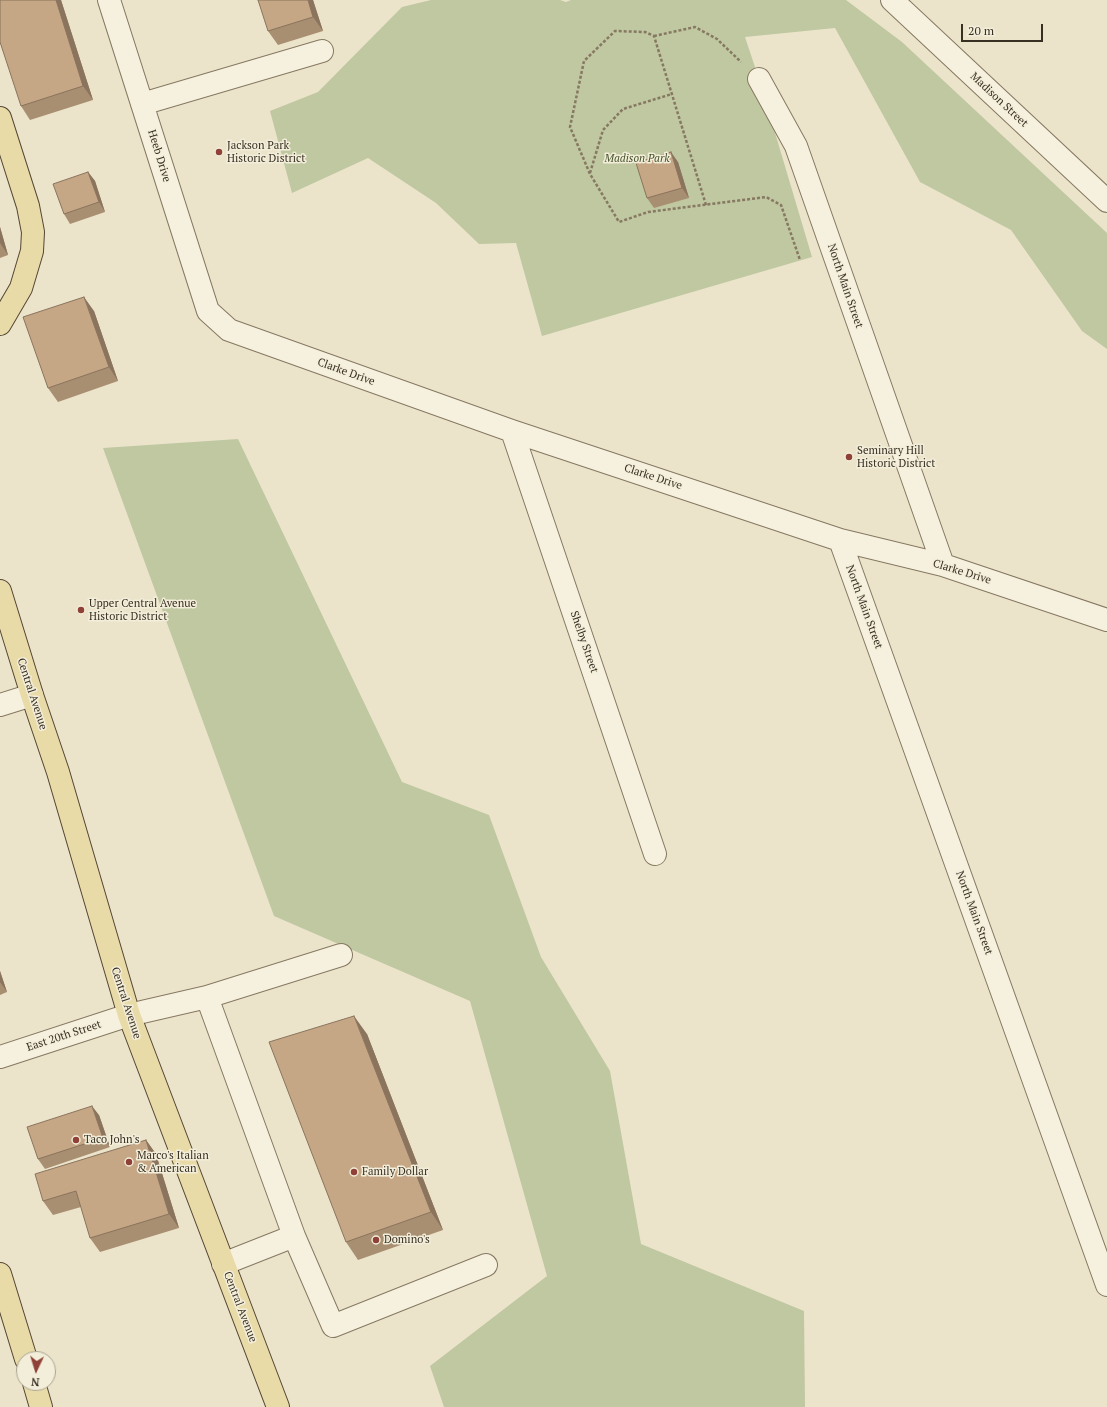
<!DOCTYPE html>
<style>
body{margin:0}
#map{position:relative;width:1107px;height:1407px;overflow:hidden;background:#ebe4cb;font-family:"PT Serif",serif}
canvas{display:block}
.north{position:absolute;left:16px;top:1351px;width:40px;height:40px;box-sizing:border-box;background:#f3eeda;border:1px solid #a8a291;border-radius:50%;rotate:184deg;font-size:11px;font-weight:700;line-height:16px;text-align:center;color:#382f23}
.north::after{content:'';display:block;margin:auto;width:14px;height:18px;background:#8f4037;clip-path:polygon(50% 0,100% 100%,50% 72%,0 100%)}
.scale{position:absolute;left:961px;top:24px;width:82px;height:18px;box-sizing:border-box;border:2px solid #382f23;border-top:0;padding-left:5px;font-size:12px;line-height:14px;white-space:nowrap;color:#382f23;-webkit-text-stroke:3px #f3eeda;paint-order:stroke}
</style>
<div id="map">
<canvas width="1107" height="1407"></canvas>
<div class="north">N</div>
<div class="scale">20 m</div>
</div>
<script>
const c = document.querySelector('canvas').getContext('2d');
c.lineJoin = 'round';
function paint(path, color) {
  c.fillStyle = color;
  c.fill(path, 'evenodd');
}
function shape(rows) {
  const path = new Path2D();
  for (const r of rows) {
    path.moveTo(r[0], r[1]);
    for (let i = 2; i < r.length; i += 2) path.lineTo(r[i], r[i + 1]);
  }
  return path;
}
function stroke(path, color, width, dash) {
  c.strokeStyle = color;
  c.lineWidth = width;
  c.lineCap = dash ? 'butt' : 'round';
  c.setLineDash(dash || []);
  c.stroke(path);
}
function drawText(font, color, halo, rows, align = 'center') {
  c.font = font + ' "PT Serif",serif';
  c.lineWidth = 3;
  c.setLineDash([]);
  c.textBaseline = 'middle';
  c.strokeStyle = halo;
  c.fillStyle = color;
  for (const [text, x, y, turn = 0] of rows) {
    c.save();
    c.translate(x, y);
    c.rotate((+turn || 0) * Math.PI / 180);
    c.textAlign = isNaN(turn) ? turn : align;
    if (halo) c.strokeText(text, 0, 0);
    c.fillText(text, 0, 0);
    c.restore();
  }
}
paint(shape([
 [431,0,560,0,566,2,571,0,846,0,902,42,1107,233,1107,349,1082,331,1011,230,920,182,835,28,745,37,759,79,812,257,542,336,516,243,479,244,436,203,368,158,292,193,270,111,318,92,402,7],
 [238,439,402,782,489,815,541,957,610,1071,641,1244,804,1311,805,1407,444,1407,430,1366,547,1276,470,1001,274,916,103,448]
]), '#bfc8a0');
const minor = shape([
 [109,0,208,311,229,330,512,431,840,540,943,565,1107,620],
 [892,0,1107,201],
 [759,79,796,146,943,565],
 [142,104,322,51],
 [512,431,655,854],
 [840,540,1107,1285],
 [0,705,32,695],
 [207,997,341,955],
 [0,1057,129,1015,207,997,294,1236,223,1264],
 [294,1236,333,1326,486,1265]
]);
const major = shape([
 [0,118,28,206,33,232,32,251,21,288,0,324],
 [0,591,32,695,58,772,129,1015,278,1407],
 [0,1274,26,1359],
 [34,1383,41,1407]
]);
stroke(minor, '#867861', 24);
stroke(major, '#544734', 24);
stroke(shape([
 [654,36,695,27,717,39,741,62],
 [590,173,603,130,623,109,672,94],
 [706,205,654,36,645,32,615,31,584,61,570,127,590,174,619,222,648,212,766,197,781,205,800,260]
]), '#867861', 2.5, [3, 2]);
stroke(minor, '#f6f1de', 22);
stroke(major, '#e9dba8', 22);
paint(shape([
 [0,0,61,0,93,100,30,120,21,106],
 [313,0,323,31,278,45,268,31],
 [678,162,689,198,654,208,647,198],
 [88,172,95,181,105,212,70,224,64,214],
 [0,227,8,255,0,258],
 [94,311,118,381,58,402,48,388],
 [0,971,7,992,0,995],
 [367,1034,443,1230,358,1260,346,1242],
 [99,1115,110,1147,45,1169,38,1159],
 [146,1140,156,1154,179,1228,100,1252,90,1238,81,1207,53,1215,43,1201]
]), '#a98f72');
paint(shape([
 [56,0,61,0,93,100,83,86],
 [308,0,313,0,323,31,313,17],
 [671,152,678,162,689,198,682,188],
 [88,172,95,181,105,212,99,202],
 [0,227,8,255,0,243],
 [84,297,94,311,118,381,109,367],
 [0,971,7,992,0,982],
 [354,1016,367,1034,443,1230,431,1212],
 [92,1106,99,1115,110,1147,103,1138],
 [146,1140,156,1154,179,1228,169,1214]
]), '#8a745d');
const building = shape([
 [0,0,56,0,83,86,21,106,0,42,0,0],
 [258,0,308,0,313,17,268,31,258,0],
 [671,152,682,188,647,198,636,163,671,152],
 [88,172,99,202,64,214,53,184,88,172],
 [84,297,109,367,48,388,23,317,84,297],
 [354,1016,431,1212,346,1242,269,1042,354,1016],
 [92,1106,103,1138,38,1159,27,1127,92,1106],
 [146,1140,169,1214,90,1238,76,1191,43,1201,35,1174,146,1140]
]);
paint(building, '#c5a685');
stroke(building, '#8a745d', 1);
for (const [x, y, r, color] of [
 [219,152,4,"#8f4037"],
 [849,457,4,"#8f4037"],
 [81,610,4,"#8f4037"],
 [76,1140,4,"#8f4037"],
 [129,1162,4,"#8f4037"],
 [354,1172,4,"#8f4037"],
 [376,1240,4,"#8f4037"]
]) {
  const dot = new Path2D();
  dot.arc(x, y, r, 0, 2 * Math.PI);
  c.fillStyle = color;
  c.fill(dot);
  stroke(dot, '#f3eeda', 1.5);
}
drawText('11px', '#382f23', '#f3eeda', [
 ["Madison Street",999,100,43],
 ["Heeb Drive",159,156,73],
 ["North Main Street",845,286,71],
 ["Clarke Drive",346,372,20],
 ["Clarke Drive",653,477,18],
 ["Clarke Drive",962,572,17],
 ["North Main Street",864,607,70],
 ["Shelby Street",584,642,71],
 ["Central Avenue",32,694,72],
 ["North Main Street",974,913,70],
 ["Central Avenue",126,1003,72],
 ["East 20th Street",64,1036,-18],
 ["Central Avenue",240,1307,69]
]);
drawText('11px', '#382f23', '#f3eeda', [
 ["Jackson Park",227,146],
 ["Historic District",227,159],
 ["Seminary Hill",857,451],
 ["Historic District",857,464],
 ["Upper Central Avenue",89,604],
 ["Historic District",89,617],
 ["Taco John's",84,1140],
 ["Marco's Italian",137,1156],
 ["& American",137,1169],
 ["Family Dollar",362,1172],
 ["Domino's",384,1240]
], 'left');
drawText('italic 11px', '#45522b', '#f3eeda', [
 ["Madison Park",637,159]
]);
</script>
